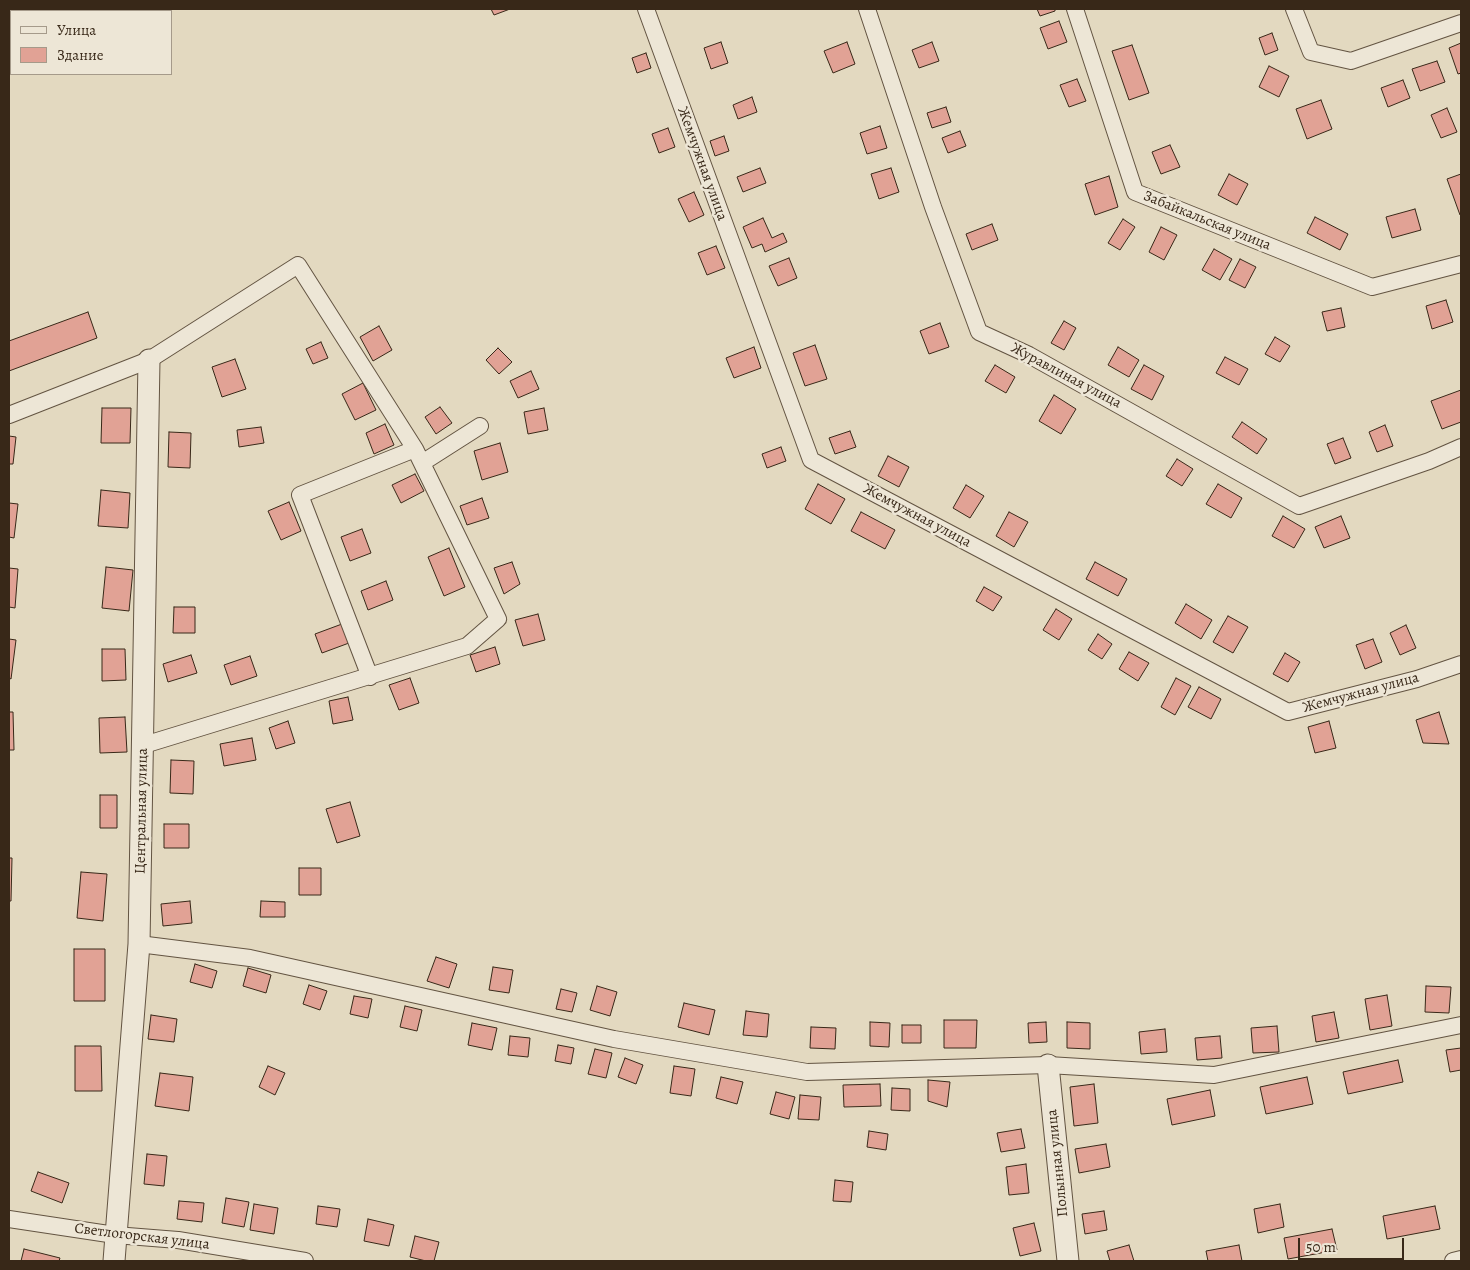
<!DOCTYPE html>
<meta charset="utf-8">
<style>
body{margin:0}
#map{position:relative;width:1470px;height:1270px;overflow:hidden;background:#e3d9c0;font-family:Alegreya,serif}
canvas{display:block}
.frame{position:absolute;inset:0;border:10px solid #382818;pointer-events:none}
.legend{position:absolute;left:10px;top:10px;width:162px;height:65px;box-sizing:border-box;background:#ede6d6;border:1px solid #a59a8a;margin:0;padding:6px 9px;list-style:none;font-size:15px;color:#382818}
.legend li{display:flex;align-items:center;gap:10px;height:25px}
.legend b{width:25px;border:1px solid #a59a8a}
.scale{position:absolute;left:1298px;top:1238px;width:106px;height:22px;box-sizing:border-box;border:2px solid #382818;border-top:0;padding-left:6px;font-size:15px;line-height:18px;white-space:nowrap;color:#382818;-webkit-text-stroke:4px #ede6d6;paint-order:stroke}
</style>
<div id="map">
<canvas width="1470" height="1270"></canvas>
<div class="frame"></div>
<ul class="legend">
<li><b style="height:6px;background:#ede6d6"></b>Улица</li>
<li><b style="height:14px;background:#e1a295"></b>Здание</li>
</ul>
<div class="scale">50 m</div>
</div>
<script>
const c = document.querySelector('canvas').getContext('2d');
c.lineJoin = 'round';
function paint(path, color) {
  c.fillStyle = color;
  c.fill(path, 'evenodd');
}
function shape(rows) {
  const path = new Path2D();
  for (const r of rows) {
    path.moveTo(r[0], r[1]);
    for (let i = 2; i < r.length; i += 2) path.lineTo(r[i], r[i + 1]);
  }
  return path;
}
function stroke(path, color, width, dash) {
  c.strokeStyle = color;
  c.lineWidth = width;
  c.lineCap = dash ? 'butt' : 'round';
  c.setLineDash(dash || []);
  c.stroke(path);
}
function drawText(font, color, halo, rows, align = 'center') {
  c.font = font + ' Alegreya,serif';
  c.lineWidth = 5;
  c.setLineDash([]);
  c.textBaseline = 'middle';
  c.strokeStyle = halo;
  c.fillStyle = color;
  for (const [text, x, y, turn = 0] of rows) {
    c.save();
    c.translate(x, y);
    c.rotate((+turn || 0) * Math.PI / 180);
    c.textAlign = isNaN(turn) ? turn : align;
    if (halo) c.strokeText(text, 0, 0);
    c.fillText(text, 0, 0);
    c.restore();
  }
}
const building = shape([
 [491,9,510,9,494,15,491,9],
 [1037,9,1055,9,1055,11,1040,16,1037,9],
 [1059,21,1067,42,1048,49,1040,28,1059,21],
 [1272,33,1278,50,1265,55,1259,38,1272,33],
 [721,42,728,63,711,69,704,48,721,42],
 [847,42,855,64,833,73,824,51,847,42],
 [932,42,939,61,919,68,912,50,932,42],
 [1461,43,1461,73,1458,74,1449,48,1461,43],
 [1132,45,1149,93,1129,100,1112,51,1132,45],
 [646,53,651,68,637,73,632,58,646,53],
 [1437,61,1445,82,1420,91,1412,69,1437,61],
 [1269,66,1289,76,1279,97,1259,87,1269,66],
 [1077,79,1086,101,1069,107,1060,85,1077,79],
 [1403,80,1410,98,1388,107,1381,88,1403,80],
 [752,97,757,112,738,119,733,105,752,97],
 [1321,100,1332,129,1307,139,1296,109,1321,100],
 [946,107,951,122,932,128,927,113,946,107],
 [1447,108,1457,132,1441,138,1431,115,1447,108],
 [880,126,887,148,867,154,860,133,880,126],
 [668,128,675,147,659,153,652,134,668,128],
 [960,131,966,146,948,153,942,138,960,131],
 [724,136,729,151,715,156,710,141,724,136],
 [1170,145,1180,167,1161,174,1152,152,1170,145],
 [760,168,766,183,743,192,737,177,760,168],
 [891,168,899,192,879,199,871,174,891,168],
 [1229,174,1248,184,1237,205,1218,195,1229,174],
 [1461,174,1461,214,1460,215,1447,179,1461,174],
 [1109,176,1118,207,1095,215,1085,184,1109,176],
 [694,192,704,215,689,222,678,199,694,192],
 [1415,209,1421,230,1392,238,1386,217,1415,209],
 [1315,217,1348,234,1340,250,1307,233,1315,217],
 [763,218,772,238,783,233,787,242,765,252,762,244,752,248,743,227,763,218],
 [1123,219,1135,227,1120,250,1108,243,1123,219],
 [992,224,998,240,972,250,966,234,992,224],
 [1161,227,1177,235,1164,260,1149,252,1161,227],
 [716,246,725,268,707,275,698,253,716,246],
 [1214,249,1232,259,1220,280,1202,270,1214,249],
 [789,258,797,278,778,286,769,266,789,258],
 [1240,259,1256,267,1245,288,1229,280,1240,259],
 [1446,300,1453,322,1432,329,1426,306,1446,300],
 [1341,308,1345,327,1327,331,1322,312,1341,308],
 [88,312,97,338,9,371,9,341,88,312],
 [1064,321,1076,328,1064,350,1051,343,1064,321],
 [940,323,949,347,929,354,920,331,940,323],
 [379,326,392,350,373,361,360,337,379,326],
 [1275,337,1290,346,1280,362,1265,354,1275,337],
 [321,342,328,358,313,364,306,349,321,342],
 [815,345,827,379,805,386,793,353,815,345],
 [754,347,761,368,734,378,726,358,754,347],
 [1118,347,1139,360,1129,377,1108,365,1118,347],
 [498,348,512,362,499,374,486,360,498,348],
 [1225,357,1248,369,1239,385,1216,373,1225,357],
 [235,359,246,389,222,397,212,367,235,359],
 [995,365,1015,377,1006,393,985,381,995,365],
 [1144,365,1164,376,1152,400,1131,389,1144,365],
 [531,371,539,389,518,398,510,381,531,371],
 [363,383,376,410,355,420,342,394,363,383],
 [1461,390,1461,422,1442,429,1431,401,1461,390],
 [1054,395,1076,409,1061,434,1039,421,1054,395],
 [440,407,452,423,436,434,425,417,440,407],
 [102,408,131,408,130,443,101,443,102,408],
 [544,408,548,430,528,434,524,412,544,408],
 [1242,422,1267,439,1257,454,1232,437,1242,422],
 [385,424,394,445,374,454,366,433,385,424],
 [1385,425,1393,446,1377,452,1369,432,1385,425],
 [261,427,264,443,239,447,237,430,261,427],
 [850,431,856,447,835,454,829,438,850,431],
 [169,432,191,433,190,468,168,467,169,432],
 [9,436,16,437,13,464,9,464,9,436],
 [1343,438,1351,458,1335,464,1327,444,1343,438],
 [500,443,508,472,482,480,474,451,500,443],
 [781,447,786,461,767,468,762,454,781,447],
 [888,456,909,467,899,487,878,476,888,456],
 [1177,459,1193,469,1182,486,1166,476,1177,459],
 [415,474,424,491,401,503,392,485,415,474],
 [818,484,845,499,831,524,805,509,818,484],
 [1218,484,1242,498,1231,518,1206,504,1218,484],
 [966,485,984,496,970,518,953,508,966,485],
 [101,490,130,493,128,528,98,526,101,490],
 [482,498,489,518,467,525,460,506,482,498],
 [289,502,301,531,281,540,268,511,289,502],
 [9,503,18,504,14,538,9,537,9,503],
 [861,512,895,530,885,549,851,531,861,512],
 [1009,512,1028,522,1014,547,996,536,1009,512],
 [1283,516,1305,529,1294,548,1272,536,1283,516],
 [1341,516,1350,538,1324,548,1315,527,1341,516],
 [362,529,371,553,350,561,341,537,362,529],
 [449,548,465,587,444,596,428,557,449,548],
 [512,562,520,584,504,594,494,568,512,562],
 [1095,562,1127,579,1118,596,1086,579,1095,562],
 [106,567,133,570,129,611,102,608,106,567],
 [9,568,18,569,15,608,9,607,9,568],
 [386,581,393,600,368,610,361,591,386,581],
 [984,587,1002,597,993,611,976,601,984,587],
 [1186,604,1212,620,1201,639,1175,623,1186,604],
 [174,607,195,607,195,633,173,633,174,607],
 [1056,609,1072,619,1059,640,1043,630,1056,609],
 [538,614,545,640,523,646,515,620,538,614],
 [1228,616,1248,627,1233,653,1213,642,1228,616],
 [342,624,349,643,322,653,315,634,342,624],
 [1406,625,1416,648,1400,655,1390,633,1406,625],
 [1098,634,1112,644,1102,659,1088,650,1098,634],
 [9,639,16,640,11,679,9,678,9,639],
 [1373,639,1382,662,1365,669,1356,645,1373,639],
 [495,647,500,664,476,672,470,655,495,647],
 [102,649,125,649,126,680,102,681,102,649],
 [1129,652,1149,663,1138,681,1119,669,1129,652],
 [1285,653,1300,662,1288,682,1273,674,1285,653],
 [191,655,197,673,168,682,163,664,191,655],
 [250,656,257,676,231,685,224,665,250,656],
 [410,678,419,703,399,710,389,685,410,678],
 [1176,678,1191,686,1175,715,1161,707,1176,678],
 [1199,687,1221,699,1211,719,1188,707,1199,687],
 [348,697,353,720,333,724,329,701,348,697],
 [9,712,13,712,14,750,9,750,9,712],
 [1439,712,1449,744,1423,743,1416,720,1439,712],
 [125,717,127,752,100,753,99,718,125,717],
 [288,721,295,743,276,749,269,728,288,721],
 [1329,721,1336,748,1315,753,1308,727,1329,721],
 [252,738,256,760,224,766,220,744,252,738],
 [171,760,194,761,193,794,170,793,171,760],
 [100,795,117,795,117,828,100,828,100,795],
 [350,802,360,836,337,843,326,809,350,802],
 [164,824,189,824,189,848,164,848,164,824],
 [9,858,12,858,11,901,9,901,9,858],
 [299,868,321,868,321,895,299,895,299,868],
 [81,872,107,874,103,921,77,918,81,872],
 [190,901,192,923,163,926,161,904,190,901],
 [261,901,285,902,285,917,260,917,261,901],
 [74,949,105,949,105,1001,74,1001,74,949],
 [436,957,457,964,449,988,427,981,436,957],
 [195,964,217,971,212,988,190,982,195,964],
 [493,967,513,970,509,993,489,990,493,967],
 [248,968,271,975,266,993,243,986,248,968],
 [309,985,327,991,320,1010,303,1004,309,985],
 [597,986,617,992,610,1016,590,1010,597,986],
 [1426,986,1451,987,1449,1013,1425,1012,1426,986],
 [561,989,577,993,572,1012,556,1009,561,989],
 [1387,995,1392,1026,1370,1030,1365,999,1387,995],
 [354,996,372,999,368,1018,350,1014,354,996],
 [684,1003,715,1010,709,1035,678,1027,684,1003],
 [405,1006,422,1010,417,1031,400,1027,405,1006],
 [746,1011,769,1014,767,1037,743,1035,746,1011],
 [1334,1012,1339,1038,1316,1042,1312,1016,1334,1012],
 [151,1015,177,1019,174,1042,148,1039,151,1015],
 [944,1020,977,1020,976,1048,944,1048,944,1020],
 [870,1022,890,1023,889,1047,870,1046,870,1022],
 [1046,1022,1047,1042,1029,1043,1028,1023,1046,1022],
 [1067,1022,1090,1023,1090,1049,1067,1048,1067,1022],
 [472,1023,497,1028,492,1050,468,1045,472,1023],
 [902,1025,921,1025,921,1043,902,1043,902,1025],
 [1277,1026,1279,1052,1253,1053,1251,1028,1277,1026],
 [811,1027,836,1028,835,1049,810,1048,811,1027],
 [1165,1029,1167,1052,1141,1054,1139,1032,1165,1029],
 [510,1036,530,1038,528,1057,508,1055,510,1036],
 [1220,1036,1222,1058,1197,1060,1195,1038,1220,1036],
 [558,1045,574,1048,571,1064,555,1061,558,1045],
 [75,1046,101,1046,102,1091,75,1091,75,1046],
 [1461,1048,1461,1070,1450,1072,1446,1050,1461,1048],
 [595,1049,612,1053,606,1078,588,1074,595,1049],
 [625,1058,643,1065,636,1084,618,1077,625,1058],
 [1398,1060,1403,1082,1348,1094,1343,1072,1398,1060],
 [268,1066,285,1073,275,1095,259,1087,268,1066],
 [674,1066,695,1069,691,1096,670,1093,674,1066],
 [160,1073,193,1077,189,1111,155,1106,160,1073],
 [721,1077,743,1082,737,1104,716,1098,721,1077],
 [1307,1077,1313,1104,1266,1114,1260,1087,1307,1077],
 [928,1080,950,1082,947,1107,928,1101,928,1080],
 [880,1084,881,1106,844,1107,843,1085,880,1084],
 [1094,1084,1098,1123,1074,1126,1070,1087,1094,1084],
 [892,1088,910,1089,910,1111,891,1110,892,1088],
 [1210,1090,1215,1116,1172,1125,1167,1099,1210,1090],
 [776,1092,795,1097,789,1119,770,1114,776,1092],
 [800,1095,821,1097,819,1120,798,1119,800,1095],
 [1021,1129,1025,1148,1001,1152,997,1133,1021,1129],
 [869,1131,888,1134,886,1150,867,1147,869,1131],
 [1106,1144,1110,1167,1079,1173,1075,1149,1106,1144],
 [147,1154,167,1156,164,1186,144,1184,147,1154],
 [1026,1164,1029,1193,1009,1195,1006,1167,1026,1164],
 [38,1172,69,1183,62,1203,31,1191,38,1172],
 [835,1180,853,1182,851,1202,833,1201,835,1180],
 [226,1198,249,1202,244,1227,222,1223,226,1198],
 [179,1201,204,1203,202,1222,177,1219,179,1201],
 [254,1204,278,1208,274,1234,250,1230,254,1204],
 [1280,1204,1284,1227,1258,1233,1254,1209,1280,1204],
 [318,1206,340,1209,337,1227,316,1224,318,1206],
 [1435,1206,1440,1229,1387,1239,1383,1216,1435,1206],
 [1104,1211,1107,1230,1085,1234,1082,1214,1104,1211],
 [368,1219,394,1225,389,1246,364,1241,368,1219],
 [1034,1223,1041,1251,1020,1256,1013,1228,1034,1223],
 [1332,1229,1337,1250,1288,1259,1284,1238,1332,1229],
 [415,1236,439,1242,434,1261,426,1261,410,1257,415,1236],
 [1129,1245,1134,1261,1110,1261,1107,1251,1129,1245],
 [1239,1245,1242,1261,1208,1261,1206,1251,1239,1245],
 [24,1249,60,1258,59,1261,21,1261,24,1249]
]);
paint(building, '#e1a295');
stroke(building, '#382818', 1);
const minor = shape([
 [646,9,811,460,1288,712,1417,679,1461,664],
 [867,9,933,207,979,332,1029,355,1299,506,1429,461,1461,447],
 [1075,9,1135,192,1372,287,1461,264],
 [1294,9,1311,52,1351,61,1461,23],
 [9,415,149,360,298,265,415,449,498,619,467,646,144,745],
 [422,463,480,426],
 [370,677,300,495,415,449],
 [139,944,250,958,614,1039,807,1072,1048,1065,1214,1075,1461,1025],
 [9,1219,115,1235,178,1240,305,1261],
 [1453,1261,1461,1259]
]);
const tertiary = shape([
 [1048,1065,1068,1261],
 [114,1261,139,944,149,360]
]);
stroke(minor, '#635442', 18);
stroke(tertiary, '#635442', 23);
stroke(minor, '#ede6d6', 16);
stroke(tertiary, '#ede6d6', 21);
drawText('15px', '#382818', '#ede6d6', [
 ["Жемчужная улица",702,164,70],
 ["Забайкальская улица",1207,221,22],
 ["Журавлиная улица",1066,376,28],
 ["Жемчужная улица",917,516,28],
 ["Жемчужная улица",1361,693,-15],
 ["Центральная улица",142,811,-89],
 ["Полынная улица",1058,1163,-96],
 ["Светлогорская улица",142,1237,7]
]);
</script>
